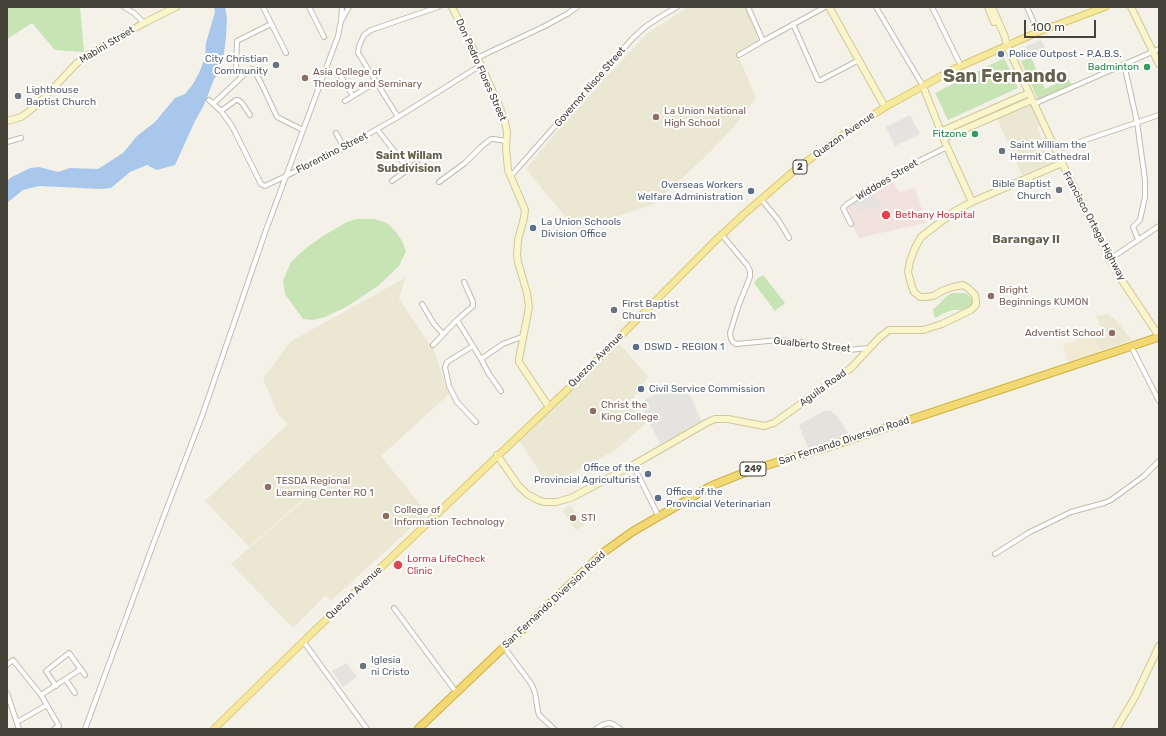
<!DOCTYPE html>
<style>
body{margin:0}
#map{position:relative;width:1166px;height:736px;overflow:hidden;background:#f3f1e8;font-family:Rubik,sans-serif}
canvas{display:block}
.frame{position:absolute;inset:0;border:8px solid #454237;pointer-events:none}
.scale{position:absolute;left:1024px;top:20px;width:72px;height:18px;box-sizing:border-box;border:2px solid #454237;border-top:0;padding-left:5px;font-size:12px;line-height:14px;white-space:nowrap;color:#454237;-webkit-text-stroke:3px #fff;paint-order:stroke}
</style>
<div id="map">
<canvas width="1166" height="736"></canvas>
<div class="frame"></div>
<div class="scale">100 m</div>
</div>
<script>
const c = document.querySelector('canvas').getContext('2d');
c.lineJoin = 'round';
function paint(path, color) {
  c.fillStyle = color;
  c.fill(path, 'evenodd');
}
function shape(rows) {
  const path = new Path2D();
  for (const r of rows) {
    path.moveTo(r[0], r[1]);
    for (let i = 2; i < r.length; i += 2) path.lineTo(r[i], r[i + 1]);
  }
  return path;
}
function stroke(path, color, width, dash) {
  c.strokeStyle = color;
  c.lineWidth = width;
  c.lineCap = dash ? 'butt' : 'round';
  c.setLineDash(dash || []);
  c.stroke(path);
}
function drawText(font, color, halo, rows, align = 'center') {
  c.font = font + ' Rubik,sans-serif';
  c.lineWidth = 4;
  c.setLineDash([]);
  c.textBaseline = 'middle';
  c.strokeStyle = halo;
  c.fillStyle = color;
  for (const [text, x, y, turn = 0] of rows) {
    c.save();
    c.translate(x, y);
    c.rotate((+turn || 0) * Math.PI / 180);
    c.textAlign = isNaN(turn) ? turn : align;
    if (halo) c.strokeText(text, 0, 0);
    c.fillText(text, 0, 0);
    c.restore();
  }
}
paint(shape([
 [1092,336,1100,353,1068,364,1063,344]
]), '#f3ead5');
paint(shape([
 [826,410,831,411,837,416,849,435,809,449,799,426,802,423]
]), '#e5e2dd');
paint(shape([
 [688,7,745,7,761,41,737,55,742,65,756,98,732,129,705,157,654,204,624,214,577,229,563,214,526,169,558,130,606,77,648,33],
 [1031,104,1040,126,1037,127,1050,157,1052,156,1055,161,1022,175,997,118],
 [405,278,399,299,434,351,449,394,381,456,427,513,331,601,326,595,293,628,231,564,336,472,335,471,249,547,205,501,288,424,278,414,263,379,290,342],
 [1108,314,1114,318,1132,340,1100,351,1092,335,1103,330,1096,316],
 [617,341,648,377,632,400,646,423,614,451,548,485,519,440],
 [570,505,584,525,576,530,562,511]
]), '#eae7d3');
paint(shape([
 [892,179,899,192,915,188,926,223,867,236,859,239,844,208]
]), '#f2e2dd');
paint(shape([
 [7,7,80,7,84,52,55,50,32,23,7,39],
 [1031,57,1045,89,1068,78,1072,85,1038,100,1021,61],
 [1004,58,1018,88,948,120,935,93],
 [357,219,375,219,387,223,396,232,402,241,406,251,399,266,379,285,348,306,325,317,313,320,303,319,285,294,283,281,291,262,306,248,323,236,347,222],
 [763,275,785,303,775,311,754,283,757,279],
 [952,293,965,293,972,298,974,301,974,304,972,307,965,310,953,310,944,313,936,318,934,316,933,310,947,296]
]), '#c8e3b4');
paint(shape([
 [1041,40,1046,49,1029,56,1025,47],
 [910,115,920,134,895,146,886,127],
 [873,194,882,206,861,210,857,210,852,204],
 [673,385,680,387,691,397,702,422,661,445,642,409,642,404,645,400],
 [347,663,357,677,343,687,332,671]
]), '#e4e3df');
paint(shape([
 [214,7,225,7,227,18,226,38,223,60,220,72,214,79,204,105,195,121,175,165,157,170,147,165,130,172,111,188,101,189,39,186,23,190,7,203,7,181,10,178,30,168,39,167,58,172,70,168,98,169,123,153,137,136,155,122,175,98,185,94,193,84,199,73,205,58,206,43,215,12]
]), '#a9c7ea');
const street = shape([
 [124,7,134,13,144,23],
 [263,7,286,53],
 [309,7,324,37],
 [748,7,763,41],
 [876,7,923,86],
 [932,7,961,66],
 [1027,7,1038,32],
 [341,21,349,7],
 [793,24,818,80,821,80,859,60],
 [739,55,763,41,825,7],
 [477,58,545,26,567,14,577,7],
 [1124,64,1137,122,1145,180,1145,197,1140,220,1133,227,1138,239],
 [236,69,237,41,271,24],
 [338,72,353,96],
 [209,100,221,111,232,126,261,184,265,186,344,148,398,117,481,65],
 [345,101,376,82],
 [213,104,249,70,252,69,254,70,262,85,277,117,303,130],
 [1034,104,1159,49],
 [221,111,236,100,238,100,242,103,250,115],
 [398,117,360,56,358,53,359,46,364,35,371,30,438,7],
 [377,129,408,169],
 [336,133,344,148],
 [7,142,21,138],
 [1056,150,1159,115],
 [510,177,632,39,645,27,660,17,677,7],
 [392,181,417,163],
 [439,182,465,163,481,147,491,139,493,139,506,141],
 [761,199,779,221,789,238],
 [851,224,843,208,846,205,873,187,913,164,947,147],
 [722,235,747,265,750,271,750,277,738,307,730,333,731,339,733,342,736,344,779,340,800,342,837,349,848,350,869,348],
 [1110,259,1159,226],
 [422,304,434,324,443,334],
 [457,320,481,359,489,374,501,391],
 [433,345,457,320,473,306,473,302,464,282],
 [473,346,447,362,445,367,449,386,457,402,476,422],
 [1131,346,1159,401],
 [481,359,503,344,524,336],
 [633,465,659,517],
 [995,554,1030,532,1071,512,1104,503,1111,500,1144,476,1159,461],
 [394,608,456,692],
 [303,641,367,729],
 [504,647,532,685,535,693,538,711,539,715,554,729],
 [7,665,13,660,41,695,59,726,54,729],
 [66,680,75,693],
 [56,686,46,671,69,653,85,675],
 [7,693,19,729],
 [41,695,81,669],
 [17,722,47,705],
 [85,729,154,542,202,416,266,230,338,36,341,21,342,7],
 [596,729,602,725,609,723,613,724,620,729]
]);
const secondary = shape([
 [452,7,481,65,500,108,505,122,507,132,506,148,508,170,525,210,524,218,518,240,517,255,518,262,527,293,529,307,519,359,519,362,549,407],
 [829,7,885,107],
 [988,7,994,22],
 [992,7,1005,37,1007,46,1062,163,1110,259,1123,282,1159,336],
 [1131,7,1159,64],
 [923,86,947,147,972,202],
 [7,121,21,117,27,113,40,102,77,63,86,56,144,23,176,7],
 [942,131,1029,93],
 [944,138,1032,100],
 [497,455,518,485,527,494,538,500,544,502,556,502,571,498,633,465,708,422,715,419,728,419,764,426,774,423,851,368,880,337,889,330,923,330,942,324,971,310,976,305,976,300,975,295,968,288,963,285,953,287,944,290,933,296,925,297,920,297,914,292,912,287,908,272,910,261,915,248,921,237,955,211,972,202,1062,163],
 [1116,729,1135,697,1159,646]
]);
const primary = shape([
 [214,729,309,636,567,390,716,240,743,215,795,170,843,135,885,107,954,69,1038,32,1105,7]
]);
const highway = shape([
 [418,729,604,552,632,532,711,486,751,470,828,447,1159,337]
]);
stroke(street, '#c0bcae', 6);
stroke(secondary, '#cfc89b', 8);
stroke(primary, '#dac86f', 8);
stroke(highway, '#d0b044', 9);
stroke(street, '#fff', 4);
stroke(secondary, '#faf5cb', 6);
stroke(primary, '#f6e99e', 6);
stroke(highway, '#f2d974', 7);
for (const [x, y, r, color] of [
 [1001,54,4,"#5c6f8a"],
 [276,65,4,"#6b7280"],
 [1147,67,4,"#2e9e5b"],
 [305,78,4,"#8d6e63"],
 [18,96,4,"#6b7280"],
 [656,117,4,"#8d6e63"],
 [975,134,4,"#2e9e5b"],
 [1002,151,4,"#6b7280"],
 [1059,190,4,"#6b7280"],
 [751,191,4,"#5c6f8a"],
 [886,215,5,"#e0444e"],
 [533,228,4,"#5c6f8a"],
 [991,296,4,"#8d6e63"],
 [614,310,4,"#6b7280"],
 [1112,333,4,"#8d6e63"],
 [636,347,4,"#5c6f8a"],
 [641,389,4,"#5c6f8a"],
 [593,411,4,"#8d6e63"],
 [648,474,4,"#5c6f8a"],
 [268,487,4,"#8d6e63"],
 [658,498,4,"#5c6f8a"],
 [386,516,4,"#8d6e63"],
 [573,518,4,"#8d6e63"],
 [398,565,5,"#e0444e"],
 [363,666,4,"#6b7280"]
]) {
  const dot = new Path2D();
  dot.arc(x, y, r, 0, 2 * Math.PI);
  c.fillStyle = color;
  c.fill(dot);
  stroke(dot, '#fff', 1.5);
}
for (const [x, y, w] of [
 [800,167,14],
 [753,469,26]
]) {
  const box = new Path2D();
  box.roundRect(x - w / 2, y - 7, w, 14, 3);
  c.fillStyle = '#fff';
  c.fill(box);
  stroke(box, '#454237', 1);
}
drawText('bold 9px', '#454237', null, [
 ["2",800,167],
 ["249",753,469]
]);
drawText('10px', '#454237', '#fff', [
 ["Mabini Street",107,45,-31],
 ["Don Pedro Flores Street",481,70,66],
 ["Governor Nisce Street",590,87,-49],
 ["Quezon Avenue",844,135,-35],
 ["Florentino Street",332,153,-27],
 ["Widdoes Street",887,180,-31],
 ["Francisco Ortega Highway",1094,226,62],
 ["Gualberto Street",812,345,6],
 ["Quezon Avenue",596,360,-45],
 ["Aguila Road",823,388,-36],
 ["San Fernando Diversion Road",844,441,-18],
 ["Quezon Avenue",354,593,-43],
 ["San Fernando Diversion Road",554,600,-43]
]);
drawText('10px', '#4e5e75', '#fff', [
 ["Police Outpost - P.A.B.S.",1009,54],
 ["Overseas Workers",743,185,"right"],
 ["Welfare Administration",743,197,"right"],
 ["La Union Schools",541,222],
 ["Division Office",541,234],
 ["DSWD - REGION 1",644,347],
 ["Civil Service Commission",649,389],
 ["Office of the",640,468,"right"],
 ["Provincial Agriculturist",640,480,"right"],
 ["Office of the",666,492],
 ["Provincial Veterinarian",666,504]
], 'left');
drawText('10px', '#5b616d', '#fff', [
 ["City Christian",268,59,"right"],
 ["Community",268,71,"right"],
 ["Lighthouse",26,90],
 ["Baptist Church",26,102],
 ["Saint William the",1010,145],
 ["Hermit Cathedral",1010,157],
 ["Bible Baptist",1051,184,"right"],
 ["Church",1051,196,"right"],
 ["First Baptist",622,304],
 ["Church",622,316],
 ["Iglesia",371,660],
 ["ni Cristo",371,672]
], 'left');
drawText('10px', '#27864d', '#fff', [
 ["Badminton",1139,67],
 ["Fitzone",967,134]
], 'right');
drawText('10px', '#785e54', '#fff', [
 ["Asia College of",313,72],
 ["Theology and Seminary",313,84],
 ["La Union National",664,111],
 ["High School",664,123],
 ["Bright",999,290],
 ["Beginnings KUMON",999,302],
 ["Adventist School",1104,333,"right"],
 ["Christ the",601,405],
 ["King College",601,417],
 ["TESDA Regional",276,481],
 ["Learning Center RO 1",276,493],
 ["College of",394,510],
 ["Information Technology",394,522],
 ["STI",581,518]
], 'left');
drawText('10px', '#be3a42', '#fff', [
 ["Bethany Hospital",895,215],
 ["Lorma LifeCheck",407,559],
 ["Clinic",407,571]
], 'left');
drawText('bold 11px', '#67614f', '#fff', [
 ["Saint Willam",409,156],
 ["Subdivision",409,169]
]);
drawText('bold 12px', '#67614f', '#fff', [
 ["Barangay II",1026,240]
]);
drawText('bold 18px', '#67614f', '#fff', [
 ["San Fernando",1005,77]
]);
</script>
